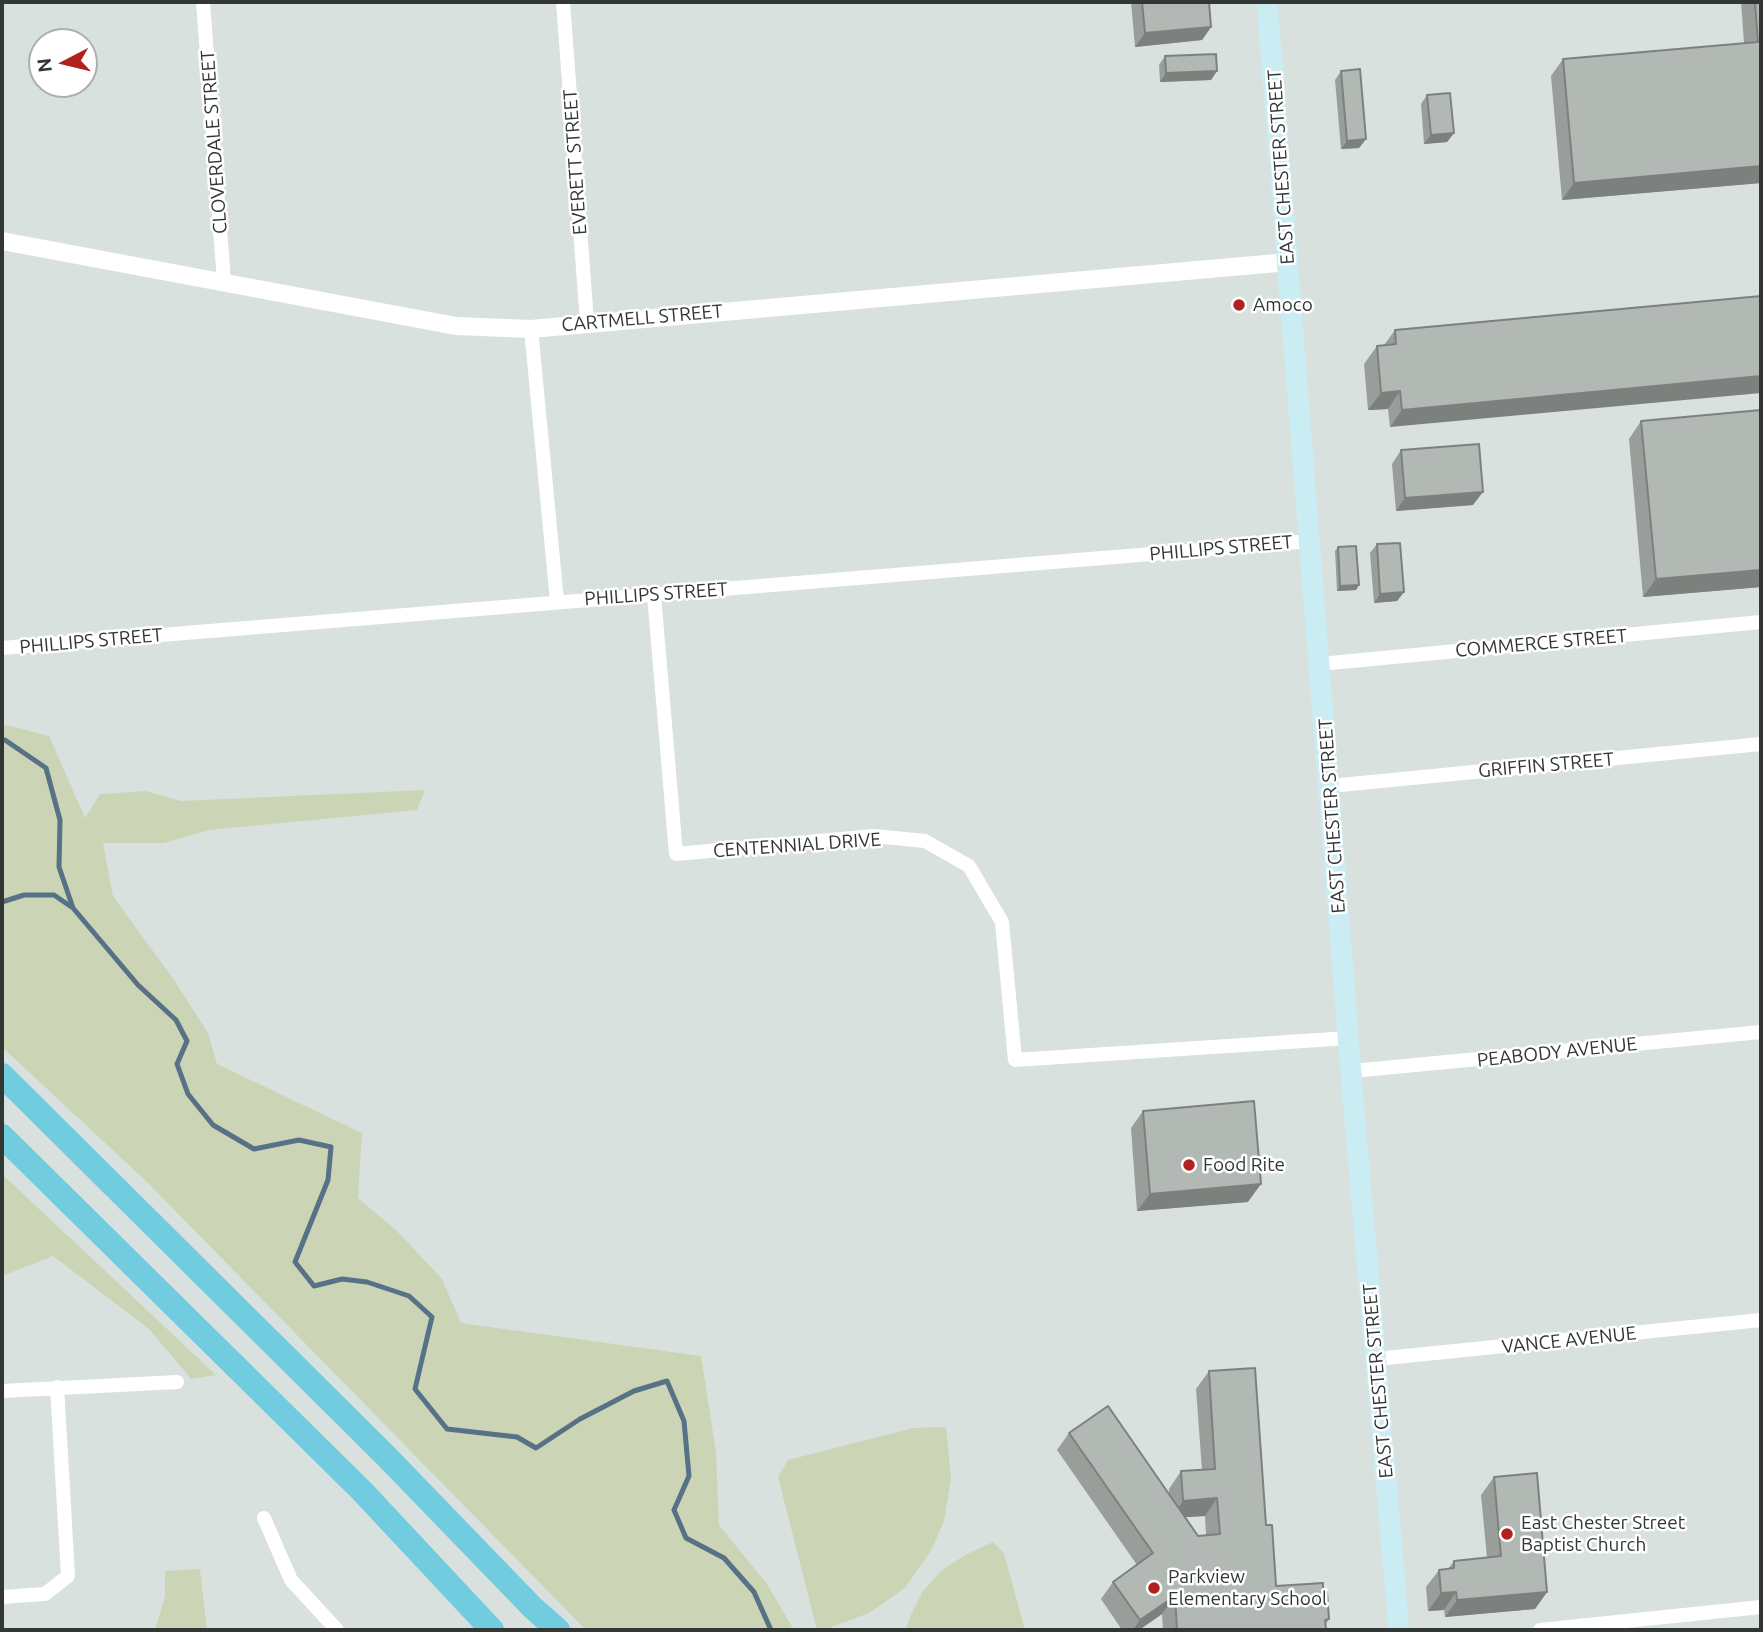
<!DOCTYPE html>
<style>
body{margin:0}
#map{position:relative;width:1763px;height:1632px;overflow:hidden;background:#d9e1df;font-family:Ubuntu,sans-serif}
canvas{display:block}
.frame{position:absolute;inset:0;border:4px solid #323635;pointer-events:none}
.north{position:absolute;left:28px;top:28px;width:70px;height:70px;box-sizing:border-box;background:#fff;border:2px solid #adafae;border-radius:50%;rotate:263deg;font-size:19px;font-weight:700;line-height:28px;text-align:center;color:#323635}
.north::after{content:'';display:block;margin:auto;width:24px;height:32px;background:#b1211e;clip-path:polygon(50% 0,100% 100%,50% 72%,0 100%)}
</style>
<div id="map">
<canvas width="1763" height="1632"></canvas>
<div class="frame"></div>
<div class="north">N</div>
</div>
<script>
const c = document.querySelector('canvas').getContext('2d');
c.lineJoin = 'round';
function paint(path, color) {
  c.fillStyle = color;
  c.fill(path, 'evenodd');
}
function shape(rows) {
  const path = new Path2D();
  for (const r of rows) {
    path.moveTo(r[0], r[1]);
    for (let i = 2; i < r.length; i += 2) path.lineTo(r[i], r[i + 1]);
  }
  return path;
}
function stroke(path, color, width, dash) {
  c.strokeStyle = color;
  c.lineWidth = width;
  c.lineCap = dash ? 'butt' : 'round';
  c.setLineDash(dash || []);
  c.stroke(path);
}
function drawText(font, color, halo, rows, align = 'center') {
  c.font = font + ' Ubuntu,sans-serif';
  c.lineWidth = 5;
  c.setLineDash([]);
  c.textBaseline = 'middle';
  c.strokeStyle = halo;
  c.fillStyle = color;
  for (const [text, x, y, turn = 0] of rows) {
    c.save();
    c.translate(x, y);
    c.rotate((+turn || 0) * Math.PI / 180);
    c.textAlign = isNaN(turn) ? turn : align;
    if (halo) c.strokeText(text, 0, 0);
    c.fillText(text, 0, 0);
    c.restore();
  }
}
paint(shape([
 [2,724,49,736,85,818,100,794,145,791,181,801,425,790,417,810,209,830,164,843,103,843,113,896,174,980,208,1033,217,1064,362,1133,358,1198,398,1232,442,1279,461,1323,701,1356,716,1452,719,1525,767,1584,794,1630,586,1630,147,1182,2,1047],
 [2,1174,216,1375,191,1379,149,1329,53,1256,2,1276],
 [946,1427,951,1478,944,1521,931,1551,905,1588,869,1613,824,1630,817,1630,778,1477,788,1460,913,1428],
 [993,1542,1004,1553,1025,1630,906,1630,909,1619,923,1591,941,1571,965,1555],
 [200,1569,207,1630,155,1630,165,1596,165,1571]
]), '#cbd5b5');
stroke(shape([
 [2,740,5,740,46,768,60,820,59,867,73,908,138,985,176,1020,187,1041,177,1064,188,1094,213,1125,254,1149,299,1140,331,1147,328,1180,295,1262,314,1286,342,1279,367,1282,409,1296,432,1317,415,1389,447,1429,517,1437,536,1448,580,1419,634,1391,667,1381,684,1421,689,1476,674,1510,686,1538,724,1558,754,1592,771,1630],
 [2,902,24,895,54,895,73,908]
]), '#577186', 5);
stroke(shape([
 [203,2,224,282],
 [563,2,587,322],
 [531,329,557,601],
 [654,595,676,854,874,836,925,841,969,866,1002,922,1015,1060,1349,1038],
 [2,648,1310,541],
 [1320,664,1761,622],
 [1330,786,1761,744],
 [1352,1071,1761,1032],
 [1376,1359,1761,1320],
 [2,1391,177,1382],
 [264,1518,291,1580,337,1630],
 [2,1597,45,1594,68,1576,57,1387],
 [1540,1630,1761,1607]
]), '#fff', 14);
stroke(shape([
 [2,241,456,326,531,329,1288,262]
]), '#fff', 18);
stroke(shape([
 [1267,2,1353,1099,1399,1630]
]), '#caecf3', 21);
stroke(shape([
 [2,1075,386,1456,533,1608,558,1630],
 [2,1136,362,1491,492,1630]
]), '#72cce0', 24);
paint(shape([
 [1131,2,1209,2,1211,27,1202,40,1135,47],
 [1741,2,1761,2,1761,183,1562,200,1551,76,1563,59,1744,43],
 [1165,56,1217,71,1211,80,1160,82,1159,65],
 [1341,71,1366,139,1359,148,1341,149,1335,80],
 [1427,95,1454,133,1447,142,1424,144,1421,104],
 [1761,296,1390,427,1388,409,1368,410,1364,364,1377,346,1384,345,1395,330],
 [1641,421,1761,587,1643,597,1629,439],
 [1401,450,1473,505,1396,511,1392,464],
 [1377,544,1404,592,1397,601,1374,603,1370,553],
 [1338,547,1359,585,1356,590,1337,591,1335,551],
 [1143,1111,1248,1202,1137,1211,1131,1128],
 [1209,1371,1266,1525,1276,1586,1323,1592,1329,1619,1326,1624,1325,1630,1163,1630,1162,1614,1139,1630,1122,1630,1101,1599,1113,1582,1137,1565,1057,1450,1069,1433,1169,1494,1169,1489,1181,1471,1202,1470,1196,1389],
 [1205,1516,1206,1535,1198,1536,1185,1517],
 [1494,1477,1547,1592,1535,1609,1445,1617,1444,1610,1428,1611,1426,1587,1439,1570,1448,1569,1454,1561,1487,1558,1481,1495]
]), '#999e9b');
paint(shape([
 [1211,27,1202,40,1135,47,1145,33],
 [1217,71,1211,80,1160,82,1166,73],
 [1454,133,1447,142,1424,144,1431,135],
 [1366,139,1359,148,1341,149,1347,141],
 [1761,166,1761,183,1562,200,1574,183],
 [1761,376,1761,393,1390,427,1402,410],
 [1400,391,1388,409,1368,410,1381,393],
 [1483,492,1473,505,1396,511,1405,498],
 [1761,570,1761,587,1643,597,1656,579],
 [1359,585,1356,590,1337,591,1340,586],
 [1404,592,1397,601,1374,603,1380,594],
 [1261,1184,1248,1202,1137,1211,1150,1194],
 [1217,1498,1205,1516,1171,1518,1183,1501],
 [1456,1592,1444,1610,1428,1611,1441,1593],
 [1547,1592,1535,1609,1445,1617,1457,1600],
 [1175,1596,1162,1614,1139,1630,1133,1630,1140,1620]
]), '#7d817e');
const building = shape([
 [1142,2,1209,2,1211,27,1145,33,1142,2],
 [1755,2,1761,2,1761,166,1574,183,1563,59,1758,42,1755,2],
 [1216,54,1217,71,1166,73,1165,56,1216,54],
 [1360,69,1366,139,1347,141,1341,71,1360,69],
 [1450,93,1454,133,1431,135,1427,95,1450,93],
 [1761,296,1761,376,1402,410,1400,391,1381,393,1377,346,1396,344,1395,330,1761,296],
 [1761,410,1761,570,1656,579,1641,421,1761,410],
 [1479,444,1483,492,1405,498,1401,450,1479,444],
 [1400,543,1404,592,1380,594,1377,544,1400,543],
 [1356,546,1359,585,1340,586,1338,547,1356,546],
 [1254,1101,1261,1184,1150,1194,1143,1111,1254,1101],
 [1255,1368,1266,1525,1272,1525,1276,1586,1323,1583,1323,1592,1327,1592,1329,1619,1325,1620,1326,1629,1177,1630,1175,1596,1140,1620,1113,1582,1153,1553,1069,1433,1108,1406,1198,1536,1220,1534,1217,1498,1183,1501,1181,1471,1215,1469,1209,1371,1255,1368],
 [1537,1473,1547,1592,1457,1600,1456,1592,1441,1593,1439,1570,1454,1568,1454,1561,1501,1556,1494,1477,1537,1473]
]);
paint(building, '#b2b8b4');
stroke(building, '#7d817e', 2);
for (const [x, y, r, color] of [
 [1239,305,7,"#b1211e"],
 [1189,1165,7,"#b1211e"],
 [1507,1534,7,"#b1211e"],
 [1154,1588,7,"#b1211e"]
]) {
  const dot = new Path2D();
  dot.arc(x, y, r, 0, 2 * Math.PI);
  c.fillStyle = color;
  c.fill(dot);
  stroke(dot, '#fff', 2.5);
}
drawText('19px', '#323635', '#fff', [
 ["CLOVERDALE STREET",214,142,-94],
 ["EVERETT STREET",575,162,-94],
 ["EAST CHESTER STREET",1281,167,-94],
 ["CARTMELL STREET",642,318,-5],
 ["PHILLIPS STREET",1221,548,-5],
 ["PHILLIPS STREET",656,594,-4],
 ["PHILLIPS STREET",91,641,-5],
 ["COMMERCE STREET",1541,643,-5],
 ["GRIFFIN STREET",1546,765,-5],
 ["EAST CHESTER STREET",1332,816,-94],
 ["CENTENNIAL DRIVE",797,845,-4],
 ["PEABODY AVENUE",1557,1052,-6],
 ["VANCE AVENUE",1569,1340,-6],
 ["EAST CHESTER STREET",1378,1381,-95]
]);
drawText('19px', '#323635', '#fff', [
 ["Amoco",1253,305],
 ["Food Rite",1203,1165],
 ["East Chester Street",1521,1523],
 ["Baptist Church",1521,1545],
 ["Parkview",1168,1577],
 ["Elementary School",1168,1599]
], 'left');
</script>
